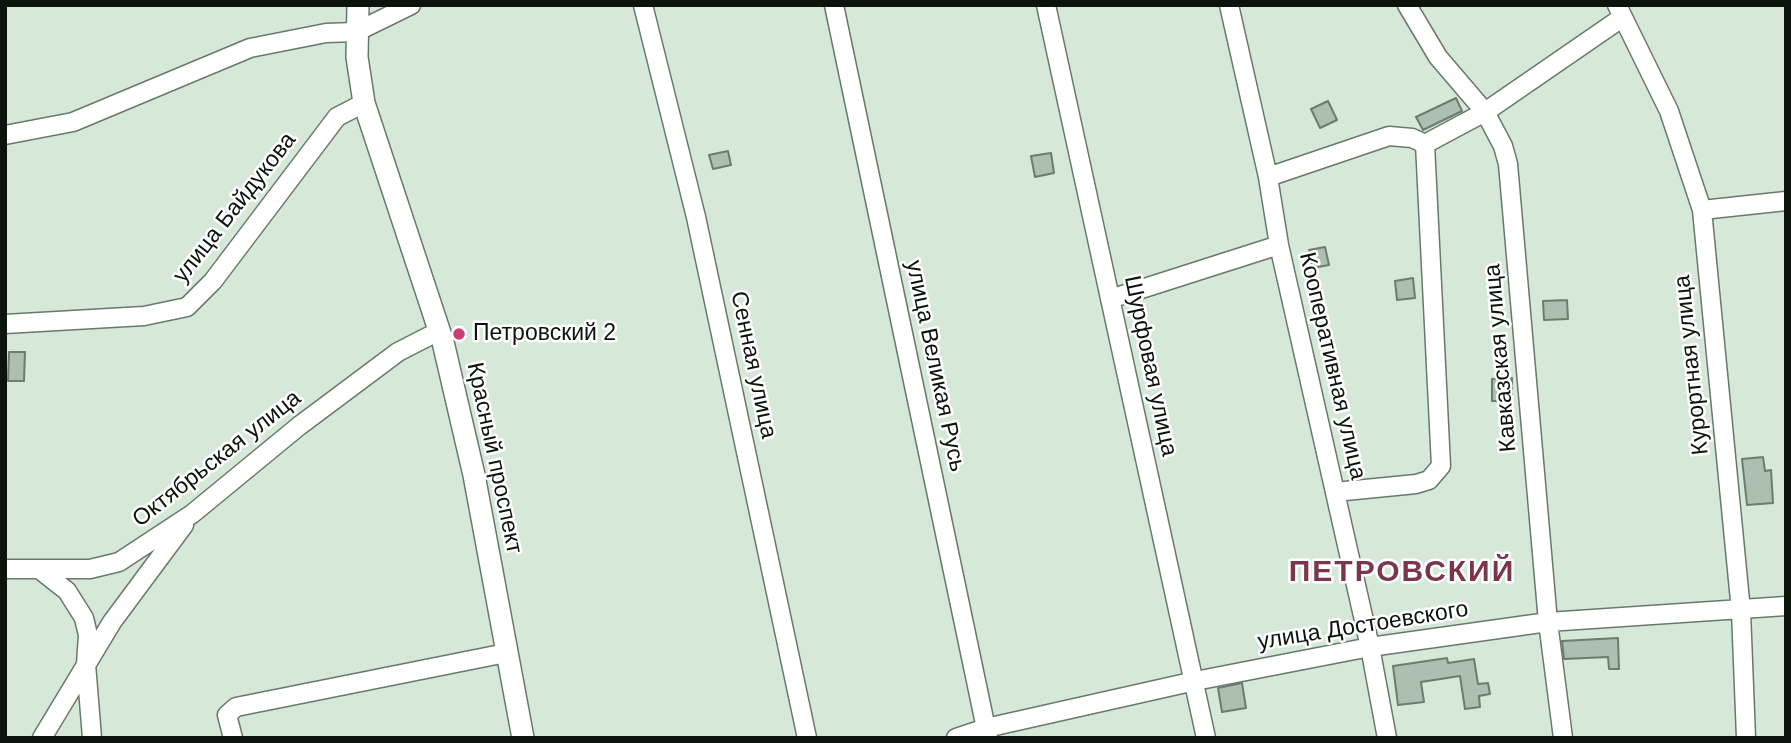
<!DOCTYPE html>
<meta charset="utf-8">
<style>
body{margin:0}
#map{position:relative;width:1791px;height:743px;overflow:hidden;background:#d6e9d9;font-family:Arial,sans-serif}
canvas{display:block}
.frame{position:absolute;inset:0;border:7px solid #0c130d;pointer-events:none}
</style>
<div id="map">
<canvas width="1791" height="743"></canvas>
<div class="frame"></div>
</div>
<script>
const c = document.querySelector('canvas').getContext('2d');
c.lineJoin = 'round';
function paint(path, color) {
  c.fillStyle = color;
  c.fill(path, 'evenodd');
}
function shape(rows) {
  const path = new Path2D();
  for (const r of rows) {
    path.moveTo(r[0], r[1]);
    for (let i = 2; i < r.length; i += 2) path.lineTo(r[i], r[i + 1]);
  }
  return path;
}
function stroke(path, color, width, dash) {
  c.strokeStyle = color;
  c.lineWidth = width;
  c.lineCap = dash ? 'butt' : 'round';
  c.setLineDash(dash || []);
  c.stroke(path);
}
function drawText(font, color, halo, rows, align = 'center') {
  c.font = font + ' Arial,sans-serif';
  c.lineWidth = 5;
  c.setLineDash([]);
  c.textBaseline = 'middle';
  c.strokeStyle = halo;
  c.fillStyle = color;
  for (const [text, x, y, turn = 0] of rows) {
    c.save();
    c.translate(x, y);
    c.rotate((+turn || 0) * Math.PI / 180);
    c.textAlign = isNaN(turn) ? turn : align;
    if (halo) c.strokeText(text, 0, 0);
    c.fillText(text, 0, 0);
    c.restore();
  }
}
const building = shape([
 [1456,98,1462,111,1423,130,1416,117,1456,98],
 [1328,101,1337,120,1320,128,1311,109,1328,101],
 [728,151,731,165,713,169,709,155,728,151],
 [1051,153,1054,173,1035,177,1031,156,1051,153],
 [1325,247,1329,265,1313,268,1309,250,1325,247],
 [1413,278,1415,298,1397,300,1395,281,1413,278],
 [1567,300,1568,319,1544,320,1543,301,1567,300],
 [9,352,25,352,24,381,8,381,9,352],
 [1512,378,1512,401,1492,401,1492,379,1512,378],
 [1763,457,1765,471,1771,470,1773,503,1747,505,1742,459,1763,457],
 [1618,638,1619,669,1609,669,1608,657,1564,659,1562,641,1618,638],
 [1447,658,1448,663,1474,659,1478,684,1488,683,1490,694,1479,696,1480,707,1465,709,1460,676,1421,682,1424,702,1398,705,1393,666,1447,658],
 [1242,683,1246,708,1222,712,1218,688,1242,683]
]);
paint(building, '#adbfb0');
stroke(building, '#6c7c6e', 2);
const minor = shape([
 [643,5,696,217,807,738],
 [834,5,988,738],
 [1046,5,1206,738],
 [1229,5,1268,177,1279,245,1370,647,1387,738],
 [1407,5,1438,57,1485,112,1503,146,1508,164,1548,622,1563,738],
 [1617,5,1669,111,1702,210,1741,611,1746,738],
 [5,135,73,122,250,48,326,33,356,32,411,5],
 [1268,177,1389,136,1412,138,1425,144,1485,112,1623,17],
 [1702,210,1786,201],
 [1110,299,1279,245],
 [5,324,144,316,187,307,213,281,337,117,364,103],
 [1335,492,1416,484,1429,480,1441,466,1425,144],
 [5,569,90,569,119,562,192,514,299,426,398,352,439,331],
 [39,569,67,591,84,618,88,635,86,664,92,738],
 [42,738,112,622,184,525],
 [233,738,227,715,236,707,506,653],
 [956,738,986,728,1195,681,1370,647,1548,622,1786,606]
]);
const tertiary = shape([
 [358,5,357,57,364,103,443,342,474,475,523,738]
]);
stroke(minor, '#68796b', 21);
stroke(tertiary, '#68796b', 24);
stroke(minor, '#fff', 18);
stroke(tertiary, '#fff', 21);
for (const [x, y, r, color] of [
 [459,334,7,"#c83e75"]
]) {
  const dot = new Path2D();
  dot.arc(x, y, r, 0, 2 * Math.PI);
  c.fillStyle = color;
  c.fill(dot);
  stroke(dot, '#fff', 2.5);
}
drawText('23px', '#0c130d', '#fff', [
 ["улица Байдукова",235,208,-52],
 ["Кавказская улица",1501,358,-95],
 ["Сенная улица",753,365,78],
 ["Курортная улица",1692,365,-96],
 ["улица Великая Русь",935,366,78],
 ["Шурфовая улица",1150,366,78],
 ["Кооперативная улица",1332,366,77],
 ["Красный проспект",494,458,78],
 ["Октябрьская улица",217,459,-38],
 ["улица Достоевского",1363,626,-9]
]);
drawText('23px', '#0c130d', '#fff', [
 ["Петровский 2",473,334]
], 'left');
c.letterSpacing = '2px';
drawText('bold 30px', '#7b354d', '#fff', [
 ["ПЕТРОВСКИЙ",1402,573]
]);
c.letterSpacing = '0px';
</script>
